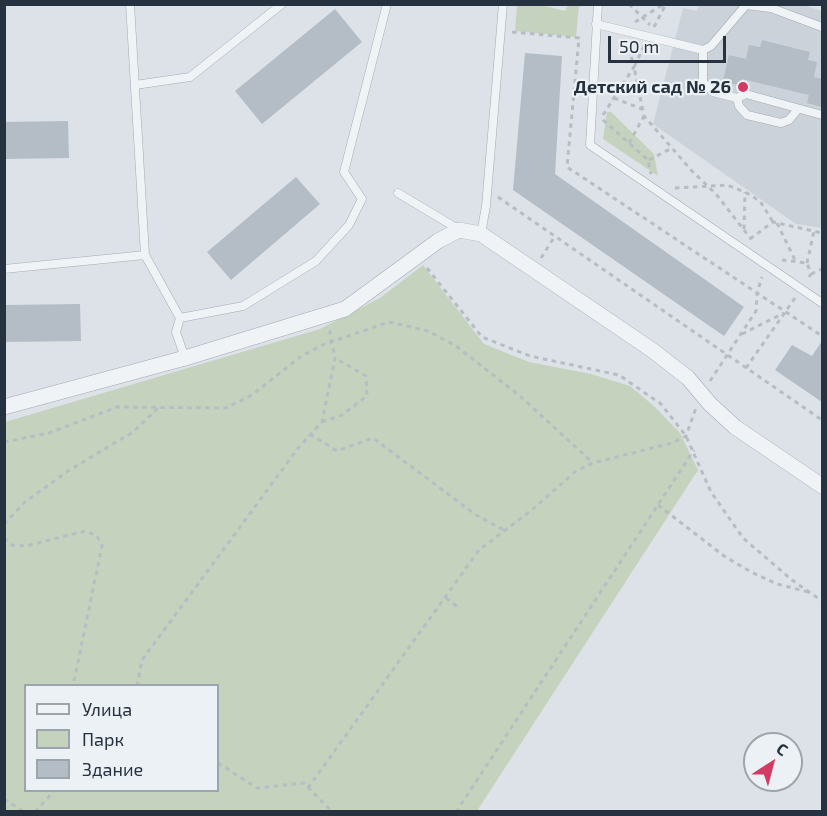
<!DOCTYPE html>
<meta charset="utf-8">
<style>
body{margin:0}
#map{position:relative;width:827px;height:816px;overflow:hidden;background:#dde2e8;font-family:"Exo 2",sans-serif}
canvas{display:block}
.frame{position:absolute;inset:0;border:6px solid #26323f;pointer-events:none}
.legend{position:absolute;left:24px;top:684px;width:195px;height:108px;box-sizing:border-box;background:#ecf1f5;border:2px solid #9da5ac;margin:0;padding:8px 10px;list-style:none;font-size:18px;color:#26323f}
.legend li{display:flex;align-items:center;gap:12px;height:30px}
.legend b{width:30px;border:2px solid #9da5ac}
.north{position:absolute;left:743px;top:732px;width:60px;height:60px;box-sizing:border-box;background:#ecf1f5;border:2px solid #9da5ac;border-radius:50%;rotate:36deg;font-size:16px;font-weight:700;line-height:24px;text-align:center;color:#26323f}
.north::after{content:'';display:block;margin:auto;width:21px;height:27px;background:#d33b62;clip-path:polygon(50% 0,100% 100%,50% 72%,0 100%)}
.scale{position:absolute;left:608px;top:36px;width:118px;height:27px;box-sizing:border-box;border:3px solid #26323f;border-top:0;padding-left:8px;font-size:18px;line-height:21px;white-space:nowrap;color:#26323f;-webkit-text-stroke:4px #ecf1f5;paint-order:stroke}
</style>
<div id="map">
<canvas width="827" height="816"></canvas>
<div class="frame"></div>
<ul class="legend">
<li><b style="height:8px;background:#f0f3f6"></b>Улица</li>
<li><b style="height:16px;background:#c5d2be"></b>Парк</li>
<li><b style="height:16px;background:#b4bcc5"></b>Здание</li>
</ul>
<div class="north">С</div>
<div class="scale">50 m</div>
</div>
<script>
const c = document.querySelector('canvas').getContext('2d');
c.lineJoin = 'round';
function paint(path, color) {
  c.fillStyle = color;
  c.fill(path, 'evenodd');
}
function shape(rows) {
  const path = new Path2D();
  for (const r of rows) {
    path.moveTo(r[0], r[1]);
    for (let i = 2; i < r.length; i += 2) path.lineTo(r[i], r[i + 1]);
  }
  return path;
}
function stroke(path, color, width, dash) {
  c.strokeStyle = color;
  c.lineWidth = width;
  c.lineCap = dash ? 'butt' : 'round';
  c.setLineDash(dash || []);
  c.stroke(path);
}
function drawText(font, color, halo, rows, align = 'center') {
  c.font = font + ' "Exo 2",sans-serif';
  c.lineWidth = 4.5;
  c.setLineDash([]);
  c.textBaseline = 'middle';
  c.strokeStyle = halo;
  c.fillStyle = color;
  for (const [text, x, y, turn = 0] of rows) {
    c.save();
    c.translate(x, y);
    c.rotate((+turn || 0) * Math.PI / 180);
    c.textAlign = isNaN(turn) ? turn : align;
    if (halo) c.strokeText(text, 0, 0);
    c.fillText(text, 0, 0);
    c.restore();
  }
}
paint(shape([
 [699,4,799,4,822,11,822,228,796,224,653,124,683,8,697,11]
]), '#cbd2da');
paint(shape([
 [517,5,541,5,565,11,568,5,579,5,576,37,515,31],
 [607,112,611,112,654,154,658,176,603,139],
 [423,265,484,344,529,362,591,374,630,386,655,407,680,433,698,470,477,811,5,812,5,422,320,329,380,298],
 [26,686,218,686,218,790,26,790]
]), '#c5d2be');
paint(shape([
 [335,9,362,42,262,124,235,91],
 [762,40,810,52,808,60,817,62,814,77,822,79,822,107,807,103,809,95,742,79,741,86,723,81,729,55,746,59,749,45,760,47],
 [525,53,562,56,555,174,744,307,724,336,513,190],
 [68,121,69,158,4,159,4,122],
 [296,177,320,204,231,280,207,252],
 [80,304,81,341,4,342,4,305],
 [822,341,822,402,775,370,792,345,812,356]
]), '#b4bcc5');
const lane = shape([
 [598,4,590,145,822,303],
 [596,24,703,50,711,46,746,5,771,8,822,27],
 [703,50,703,82,713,92,737,98,746,94,822,115],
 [135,85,190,77,282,4],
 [737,98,739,106,747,115,781,123,789,120,798,109],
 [398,193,458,229],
 [481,234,486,206,503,4],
 [145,255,180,318,176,332,185,358],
 [4,269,145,255,130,4],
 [180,318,243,306,316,261,349,225,362,199,344,172,387,4]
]);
const street = shape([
 [4,407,185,358,345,309,438,241,459,230,481,234,652,350,688,378,710,404,735,427,822,486]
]);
stroke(lane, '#a2aab2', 9);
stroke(street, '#a2aab2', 16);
stroke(shape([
 [629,4,650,25],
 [635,22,664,4],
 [654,27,666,4],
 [512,32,579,38,567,167,822,336],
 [644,46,634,67,644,116,692,171,716,194,751,239],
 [614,98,642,109],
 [603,115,634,67,627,42],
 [603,120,648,160,651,174],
 [629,143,644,116],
 [649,160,672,148],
 [675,188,727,185,745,192,760,201,773,222],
 [498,197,822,420],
 [777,223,796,262],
 [744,229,745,192],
 [750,239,773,222,822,233],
 [541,258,555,236],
 [782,260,807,263,811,274,807,280],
 [807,263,814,231],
 [427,268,482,337,530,356,619,375,661,404,686,436,711,492,743,538,792,580,822,601],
 [811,274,822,269],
 [742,334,784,313],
 [746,368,795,298],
 [710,381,756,311,757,293,762,277],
 [322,422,342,415,367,396,366,376,335,358],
 [310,434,337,451,373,438,476,515,504,530],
 [4,442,49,433,117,407,226,408,252,395,300,357,322,345,389,322,428,331,456,346,520,396,593,463],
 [658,505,724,556,751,572,777,584,808,592],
 [4,524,25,502,68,471,133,432,159,407],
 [4,538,12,545,26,546,85,531,97,536,102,546,73,686],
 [446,598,459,608],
 [137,686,142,660,299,447,322,422,335,358,329,328],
 [218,763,257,788,304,783,332,812],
 [308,788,479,550,533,509,576,471,593,463,672,443,686,436,696,408],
 [4,799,24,812],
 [35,812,55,790],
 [456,812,694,450]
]), '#b7bdc3', 3, [4.5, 4.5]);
stroke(lane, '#f0f3f6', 8);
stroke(street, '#f0f3f6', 15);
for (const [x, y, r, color] of [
 [743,87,6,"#d33b62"]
]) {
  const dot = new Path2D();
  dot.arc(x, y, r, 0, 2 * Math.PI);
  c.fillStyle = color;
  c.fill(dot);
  stroke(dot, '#ecf1f5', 2);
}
drawText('bold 18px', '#26323f', '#ecf1f5', [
 ["Детский сад № 26",731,87]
], 'right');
</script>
